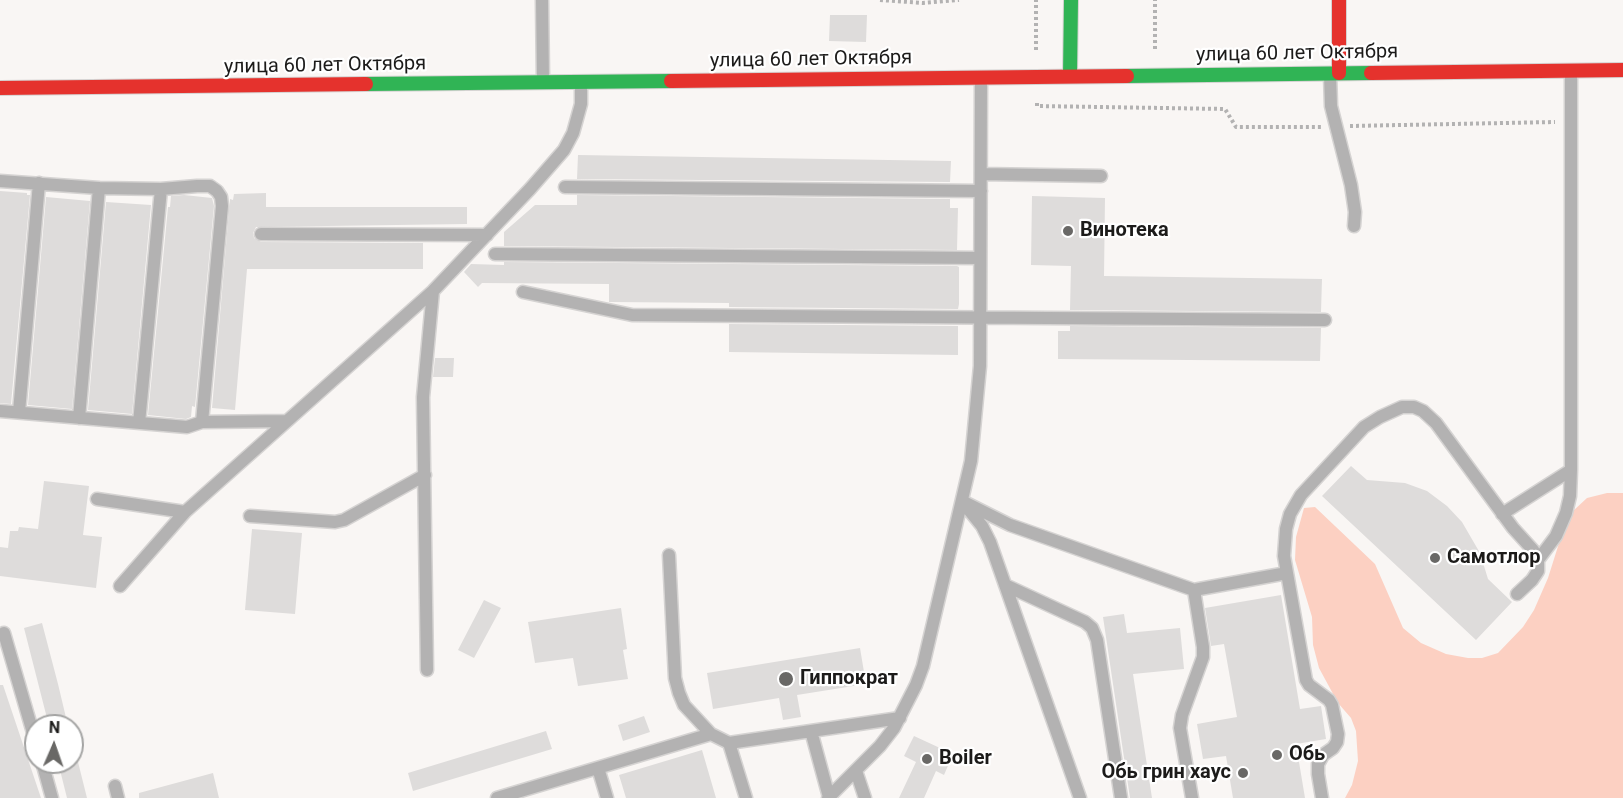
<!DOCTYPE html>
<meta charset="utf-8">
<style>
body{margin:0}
#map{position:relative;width:1623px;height:798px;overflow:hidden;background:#f9f6f4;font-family:Roboto,sans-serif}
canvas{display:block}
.north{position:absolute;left:24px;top:714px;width:60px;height:60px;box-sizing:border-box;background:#fff;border:2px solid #a4a4a3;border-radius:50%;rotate:2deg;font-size:16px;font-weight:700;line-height:24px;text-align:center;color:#1c1b1a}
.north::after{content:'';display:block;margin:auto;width:21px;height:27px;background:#696866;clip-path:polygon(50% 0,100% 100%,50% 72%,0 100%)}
</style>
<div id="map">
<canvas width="1623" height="798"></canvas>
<div class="north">N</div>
</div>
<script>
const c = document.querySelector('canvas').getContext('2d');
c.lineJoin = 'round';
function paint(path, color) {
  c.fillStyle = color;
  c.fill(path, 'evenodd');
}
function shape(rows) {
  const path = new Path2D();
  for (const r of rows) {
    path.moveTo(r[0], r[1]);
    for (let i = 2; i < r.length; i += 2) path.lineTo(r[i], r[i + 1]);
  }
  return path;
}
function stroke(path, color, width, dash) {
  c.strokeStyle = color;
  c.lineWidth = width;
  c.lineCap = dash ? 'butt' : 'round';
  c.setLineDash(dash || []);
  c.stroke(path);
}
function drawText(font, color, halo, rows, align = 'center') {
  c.font = font + ' Roboto,sans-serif';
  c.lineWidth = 4.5;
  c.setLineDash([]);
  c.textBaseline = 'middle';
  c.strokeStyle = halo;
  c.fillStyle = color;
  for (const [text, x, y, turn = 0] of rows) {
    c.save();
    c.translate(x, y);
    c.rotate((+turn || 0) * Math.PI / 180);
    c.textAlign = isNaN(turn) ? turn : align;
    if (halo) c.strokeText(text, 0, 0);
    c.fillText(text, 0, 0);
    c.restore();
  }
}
paint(shape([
 [1607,493,1623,493,1623,798,1345,798,1352,785,1358,761,1356,731,1351,718,1338,703,1319,668,1313,645,1312,617,1295,560,1296,537,1304,508,1315,507,1375,564,1403,628,1421,643,1446,654,1468,658,1482,658,1498,653,1523,627,1534,610,1548,578,1560,540,1573,511,1587,498]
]), '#fcd0c2');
paint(shape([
 [830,15,867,15,866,42,829,41],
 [578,155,951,161,950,182,577,179],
 [0,191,27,193,27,195,30,195,11,404,0,403],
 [266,193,266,207,467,207,467,224,256,227,253,233,254,238,261,242,423,243,423,269,247,269,235,410,212,408,230,199,233,200,234,194],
 [184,195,212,198,214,206,195,407,192,406,191,417,186,419,148,415,168,207,170,207,171,196],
 [577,195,950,199,950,208,958,208,957,250,504,246,504,232,535,205,577,205],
 [1032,196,1105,198,1104,276,1322,279,1321,312,1070,310,1071,266,1031,265],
 [46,197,90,201,72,409,28,405],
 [106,202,151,205,132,414,88,410],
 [504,262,957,266,959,267,959,304,958,309,729,307,729,303,611,302,609,302,609,284,482,283,478,287,464,272,471,264,504,265],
 [729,324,958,326,958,355,729,352],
 [1070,326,1321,328,1320,361,1058,359,1058,331,1070,331],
 [435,358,454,358,453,377,433,377],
 [1351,466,1367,480,1405,483,1427,491,1447,506,1462,522,1480,553,1488,579,1512,602,1476,640,1322,496],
 [44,481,89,486,83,535,102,537,96,588,0,576,0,547,8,548,10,531,18,531,19,527,38,529],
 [252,529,302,533,295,614,245,610],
 [1281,595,1300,709,1321,706,1326,739,1296,744,1305,798,1233,798,1226,756,1203,759,1197,724,1237,717,1224,644,1211,646,1205,608],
 [484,600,501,608,474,658,458,650],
 [621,608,627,649,623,650,628,679,578,686,573,658,535,663,528,622],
 [1124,614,1127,633,1180,628,1184,669,1133,674,1152,798,1130,798,1103,617],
 [42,623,58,684,68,726,49,726,24,628],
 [860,648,866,684,797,695,801,717,783,720,779,698,713,709,707,673],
 [0,685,3,685,41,798,0,798],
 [644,716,650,732,623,741,618,725],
 [546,731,552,749,413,791,408,773],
 [914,736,953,754,944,775,936,771,924,798,899,798,916,762,904,756],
 [702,750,716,798,626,798,619,775],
 [58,762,78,762,87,798,67,798],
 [213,773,219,798,139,798,139,793]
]), '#dedcdb');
const lane = shape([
 [542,0,543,80],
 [1330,74,1331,106,1351,185,1355,212,1354,226],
 [981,174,1101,176],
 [0,181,99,188,161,189,197,186,210,186,217,191,221,197,222,206,202,422],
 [565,187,981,191],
 [261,234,487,235],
 [495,254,980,258],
 [523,292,632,315,1325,320],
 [0,411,187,427,202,422,286,421],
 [19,412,39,183],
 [79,418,99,188],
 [139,423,161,189],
 [97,499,185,512],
 [962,501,1010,525,1194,590,1287,573,1284,556,1286,529,1290,514,1301,495,1364,427,1380,417,1402,407,1414,407,1423,411,1436,423,1513,528,1533,550,1538,560,1538,571,1532,580,1517,594],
 [965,505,982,526,990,542,1080,798],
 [1502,514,1571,470,1571,71],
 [250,516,335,522,344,520,425,475],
 [669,555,675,678,679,693,684,705,711,734],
 [1538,560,1556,536,1566,513,1570,496,1571,470],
 [1287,573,1306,680,1309,685,1329,700,1332,705,1338,734,1337,742,1333,748,1323,755,1318,764,1318,774,1322,798],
 [1005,585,1085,622,1092,628,1097,640,1121,798],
 [120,586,185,512,433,291,530,189,564,150,573,133,581,104,581,84],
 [4,633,36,743],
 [427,670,423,397,433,291],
 [811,731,829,797],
 [729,743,746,798],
 [42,762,52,798],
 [598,768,607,798],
 [856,771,865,798],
 [115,786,118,798],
 [497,798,711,734,729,743,900,718],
 [828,798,880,746,894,728,916,685,923,666,971,461,980,366,981,79],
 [1192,798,1180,728,1182,715,1203,657,1203,647,1194,590]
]);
const fast = shape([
 [1070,76,1071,0],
 [1127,76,1371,73],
 [366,84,671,81]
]);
const jam = shape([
 [1339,0,1339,73],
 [1371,73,1623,70],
 [671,81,1127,76],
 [0,88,366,84]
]);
stroke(lane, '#d5d3d2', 15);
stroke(fast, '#d5d3d2', 16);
stroke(jam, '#d5d3d2', 16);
stroke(shape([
 [880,0,923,3,959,0],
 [1155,49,1155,0],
 [1036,50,1036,0],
 [1037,103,1037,106,1225,109,1236,127,1321,127],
 [1350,126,1555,122]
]), '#b3b2b2', 4, [3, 3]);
stroke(lane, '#b3b2b2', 12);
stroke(fast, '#30b455', 14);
stroke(jam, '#e5322d', 14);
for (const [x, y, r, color] of [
 [1068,231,6,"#696866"],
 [1435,558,6,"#696866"],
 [786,679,8,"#696866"],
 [1277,755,6,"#696866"],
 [927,759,6,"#696866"],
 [1243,773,6,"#696866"]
]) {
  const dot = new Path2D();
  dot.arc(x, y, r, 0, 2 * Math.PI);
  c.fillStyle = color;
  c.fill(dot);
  stroke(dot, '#fff', 2);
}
drawText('20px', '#1c1b1a', '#fff', [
 ["улица 60 лет Октября",1297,54,-1],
 ["улица 60 лет Октября",811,60,-1],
 ["улица 60 лет Октября",325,66,-1]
]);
drawText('bold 20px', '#1c1b1a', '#fff', [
 ["Винотека",1080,231],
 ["Самотлор",1447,558],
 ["Гиппократ",800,679],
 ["Обь",1289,755],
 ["Boiler",939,759],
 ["Обь грин хаус",1231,773,"right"]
], 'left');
</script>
